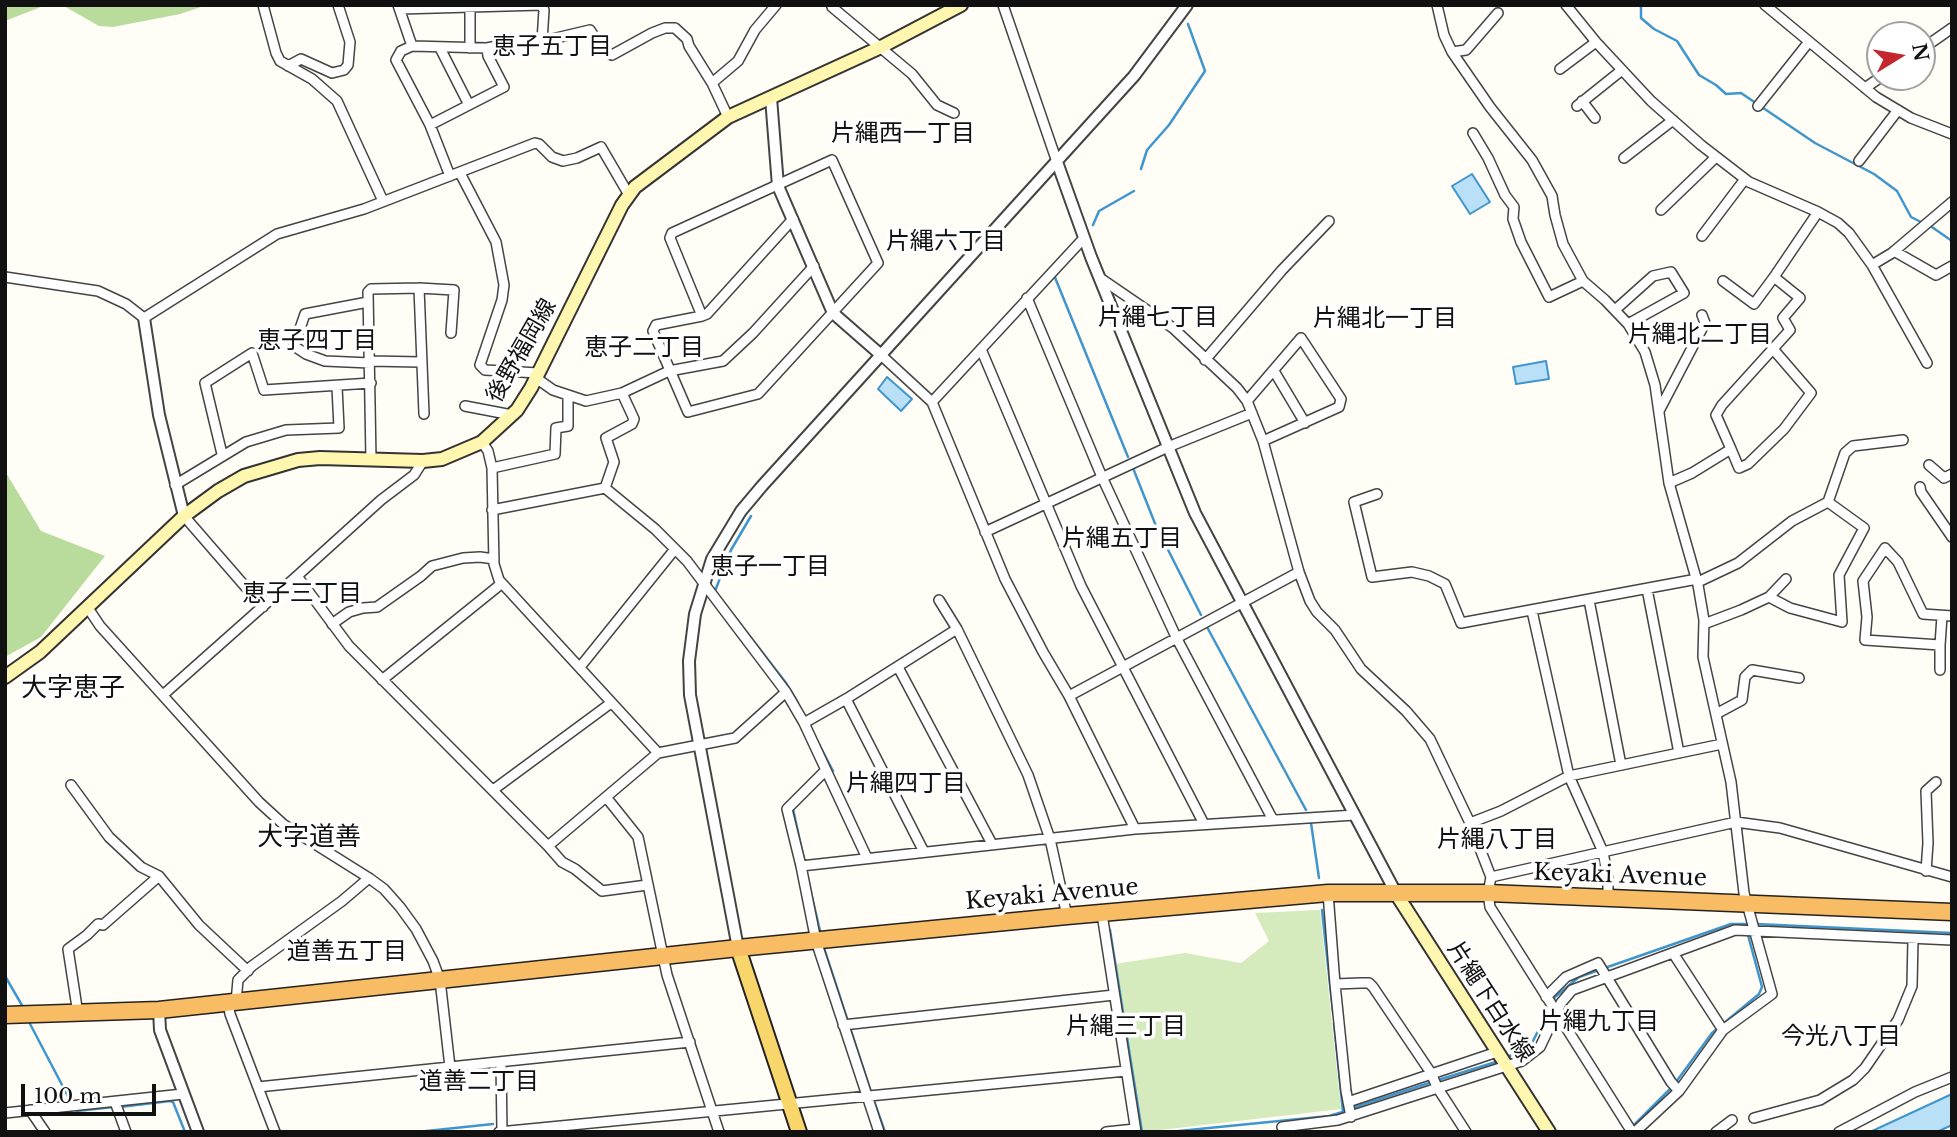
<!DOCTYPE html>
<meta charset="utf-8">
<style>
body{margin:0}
#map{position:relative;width:1957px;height:1137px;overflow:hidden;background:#fffdf5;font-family:"Libre Baskerville",serif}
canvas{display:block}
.frame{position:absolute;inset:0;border:7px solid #111;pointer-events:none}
.north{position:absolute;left:1866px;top:21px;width:70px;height:70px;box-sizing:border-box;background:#fff;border:2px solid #a0a0a0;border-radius:50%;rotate:79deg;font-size:19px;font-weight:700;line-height:28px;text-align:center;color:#111}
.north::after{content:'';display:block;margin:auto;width:24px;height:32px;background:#c4262e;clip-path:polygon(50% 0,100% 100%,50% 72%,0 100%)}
.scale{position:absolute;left:21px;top:1084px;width:135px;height:32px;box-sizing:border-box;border:4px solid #111;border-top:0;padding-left:9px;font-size:21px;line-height:24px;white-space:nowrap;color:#111;-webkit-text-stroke:5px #fff;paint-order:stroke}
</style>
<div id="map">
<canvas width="1957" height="1137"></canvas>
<div class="frame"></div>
<div class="north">N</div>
<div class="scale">100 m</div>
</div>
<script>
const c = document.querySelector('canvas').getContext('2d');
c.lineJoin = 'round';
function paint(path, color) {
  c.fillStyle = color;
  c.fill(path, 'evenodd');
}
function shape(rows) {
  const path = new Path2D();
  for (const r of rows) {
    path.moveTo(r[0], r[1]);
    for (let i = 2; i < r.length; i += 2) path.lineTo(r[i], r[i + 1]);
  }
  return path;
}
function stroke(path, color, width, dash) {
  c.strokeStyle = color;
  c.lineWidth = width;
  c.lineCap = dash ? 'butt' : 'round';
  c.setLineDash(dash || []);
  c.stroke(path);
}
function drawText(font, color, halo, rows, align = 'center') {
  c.font = font + ' "Libre Baskerville","Noto Sans JP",serif';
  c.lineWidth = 7;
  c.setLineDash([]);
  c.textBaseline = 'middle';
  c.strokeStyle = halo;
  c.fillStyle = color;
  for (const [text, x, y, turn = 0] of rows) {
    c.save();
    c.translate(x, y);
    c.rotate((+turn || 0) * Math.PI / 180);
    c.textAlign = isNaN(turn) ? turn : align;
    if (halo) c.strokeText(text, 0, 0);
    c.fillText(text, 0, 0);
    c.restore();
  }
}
paint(shape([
 [1320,910,1341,1109,1143,1132,1115,964,1185,953,1241,963,1269,941,1255,913]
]), '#d5ebbd');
paint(shape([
 [5,5,46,5,5,21],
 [62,5,207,5,180,14,113,27,99,26],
 [5,471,41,531,105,556,41,637,5,657]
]), '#b9dc9c');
const water = shape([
 [1472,174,1490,202,1470,214,1452,186,1472,174],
 [1546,361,1549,379,1516,384,1513,367,1546,361],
 [887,377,912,399,901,411,878,389,887,377],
 [1952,1094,1952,1125,1937,1132,1870,1132,1952,1094]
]);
paint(water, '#b9e0f7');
stroke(water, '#3f96cf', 2);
stroke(shape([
 [1641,5,1641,18,1654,29,1677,41,1699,75,1716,85,1726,94,1741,93,1815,143,1874,174,1897,191,1911,217,1923,223],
 [1141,169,1147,150,1169,125,1205,71,1188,24],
 [1093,225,1099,211,1134,191],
 [1929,225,1952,241],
 [1054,275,1128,457],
 [1133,468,1156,526,1201,615],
 [751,516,731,550,715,591,786,683,798,703],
 [1207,627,1306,810],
 [812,731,833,771,830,773],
 [793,809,804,860],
 [1311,823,1319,878],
 [808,880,821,935],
 [1322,910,1333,1012],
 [1756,924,1952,933],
 [1110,930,1142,1132],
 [823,945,871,1092],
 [5,976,23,1007],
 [1552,1003,1555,997,1579,977,1731,924,1750,924],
 [28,1020,72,1104],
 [1334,1023,1343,1112],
 [1505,1058,1530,1047,1549,1009],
 [1438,1080,1499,1061],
 [1676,1082,1712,1033,1759,994,1762,987,1745,924],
 [873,1098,885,1132],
 [120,1107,170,1101,173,1102,185,1132],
 [1352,1108,1432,1082],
 [75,1109,77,1111,113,1107],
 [417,1132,493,1124],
 [1169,1132,1329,1116,1346,1111],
 [1627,1132,1672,1087]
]), '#3f96cf', 2.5);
const minor = shape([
 [263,5,276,53,280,61,312,79,337,101,383,201],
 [398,5,412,46,401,51,396,60,430,125,450,176],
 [1003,5,1057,162],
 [1437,5,1444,35,1452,52,1490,107,1532,160,1552,196,1555,215,1563,244,1583,281,1605,300,1628,324,1645,352,1655,385,1669,483,1698,585,1704,620,1703,657,1731,782,1744,893,1772,994,1723,1030,1679,1091,1635,1132],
 [1566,5,1596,42,1651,101,1701,145,1749,182,1818,212,1838,223,1849,233,1872,265,1927,363],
 [1765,5,1876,97,1911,118,1952,134],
 [832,7,912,74,937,105,954,113],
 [470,8,470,48],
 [400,9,541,5,544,10,542,41],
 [412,46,487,48,512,43,535,43,590,30,602,49,612,55,652,33,665,28,675,28,687,39,689,46,712,83,728,117],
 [440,48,469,105],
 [1922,49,1952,28],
 [1452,52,1466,50,1498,13],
 [288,66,301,59,332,73,344,70,348,65,350,42,338,5],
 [1560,69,1596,42],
 [712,83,738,61,755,30,776,5],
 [1865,88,1881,77],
 [1582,101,1595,118],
 [1577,106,1622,70],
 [1758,106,1808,43],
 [430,125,504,87,488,56,487,48],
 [1473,133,1488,158,1505,195,1514,207,1513,219,1521,242,1549,297,1583,281],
 [1624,158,1673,120],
 [832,160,878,263,758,394,688,412,653,331,656,325,702,316,670,238,672,233,832,160],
 [1859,161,1898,110],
 [460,173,496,242,504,285,502,300,480,365,485,370,538,373],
 [1661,210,1716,157],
 [1702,236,1745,179],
 [1894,251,1936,275,1952,266],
 [1872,265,1892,253,1952,202],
 [5,277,98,291,126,304,144,318,277,234,364,209,535,143,539,144,552,157,563,161,577,158,601,147,629,195],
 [1774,277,1818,212],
 [1100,278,1173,328,1237,388,1247,401,1263,441,1299,572,1310,601,1317,612,1335,630,1361,669,1406,711,1430,739,1470,823,1491,877,1488,893,1490,907,1632,1132],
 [419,288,424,414],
 [1027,298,1102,477,1177,639,1273,820],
 [368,302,305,314,294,346,306,354,325,361,370,363],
 [1615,310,1653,276,1671,272,1684,293,1628,324],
 [702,316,707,314,793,219],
 [981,349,1081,586,1204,824],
 [881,355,932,402,1005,579,1043,652,1069,696,1135,829],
 [1205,360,1282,270,1329,221],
 [370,361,420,362],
 [1274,371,1305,423],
 [536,378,553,390,586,401,622,393,634,419,632,424,606,438,614,462,605,488],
 [622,393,669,371,723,361,753,333,814,266],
 [1247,401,1301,338,1341,399,1339,407,1263,441],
 [932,402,1084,238],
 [465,406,512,415],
 [1659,411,1705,323,1702,315],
 [482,442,488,451,492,468,494,564,499,580,658,753],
 [1731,449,1739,468,1748,464,1784,429,1811,393,1773,349],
 [222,454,205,383,252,353,264,390,371,383],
 [371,460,368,292,371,289,419,288,454,290,451,333],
 [1929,465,1944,478,1952,474],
 [492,468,555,454,556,428,568,426,568,395],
 [1669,483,1692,473,1731,449,1716,415,1722,405,1790,330,1783,318,1800,298,1774,277,1754,304,1723,281],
 [175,485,246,442,286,430,339,428,337,387],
 [1920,487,1921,492,1952,537],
 [605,488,655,529,687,561,786,692,735,738,658,753,606,797],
 [1377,494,1354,502,1372,577,1412,572,1429,576,1445,584,1461,623,1697,579],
 [492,510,605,488],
 [184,516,263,607],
 [985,532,1168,447,1252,413],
 [297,576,381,500,414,475,423,461],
 [1698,582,1738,563,1792,521,1828,502,1845,453,1853,446,1903,440],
 [1647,589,1679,753],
 [1769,597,1786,579],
 [939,600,957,629,1028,775,1050,839,1067,916],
 [1589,600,1621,765],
 [88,608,100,626,259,802,283,824,369,878,384,889,400,907,416,929,433,961,440,980,450,1067],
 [1532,611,1569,776,1603,852,1608,879,1608,898],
 [1942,616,1940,645,1865,640,1867,617,1863,581,1885,548,1898,562,1923,614,1952,616],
 [332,624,349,612,363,608,377,607,421,576,432,566,463,558,480,557,494,559],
 [1704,624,1741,610,1769,597,1790,608,1842,622,1839,575,1864,528,1828,502],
 [580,667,675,549],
 [898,667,992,844],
 [1940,670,1940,645],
 [382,680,501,584],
 [786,692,804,723,867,858],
 [163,695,297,576,349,646,548,846],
 [1069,696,1299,572],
 [846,699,924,852],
 [1716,714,1742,700,1745,677,1752,670,1799,678],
 [804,723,846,699,957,629],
 [71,785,109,837,141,867,159,876,199,925,248,971],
 [493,790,611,703],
 [1470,823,1501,811,1569,776,1722,744],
 [801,866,787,809,825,771],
 [1926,871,1928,843,1926,791,1936,782],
 [1491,877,1736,822,1780,828,1952,877],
 [647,885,602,891,575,869,562,862,548,846,606,797,638,837,667,975,719,1132],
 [1328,893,1335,984,1346,1091,1351,1117],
 [1102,914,1136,1132],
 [1673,953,1723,1030],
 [1335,984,1361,983,1369,983,1373,987,1431,1073,1437,1087,1466,1132],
 [1546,997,1566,977,1598,963,1671,1082,1679,1091],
 [236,1002,238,980,252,966,342,901,369,878],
 [228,1003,230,1014,275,1132],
 [78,1014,68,949,87,935,98,924,103,925,159,876],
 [843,1025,1114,995],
 [501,1062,502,1132],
 [258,1087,690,1042],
 [115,1102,126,1132],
 [1348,1102,1497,1052],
 [30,1110,45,1132],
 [5,1113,183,1094],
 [1754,1118,1820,1100,1853,1080,1865,1068,1898,1020,1912,986,1913,939],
 [499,1132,1126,1071],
 [879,1132,816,941,801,866,1135,829,1355,815],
 [1106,1132,1135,1129],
 [1284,1132,1282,1127,1338,1120,1522,1061,1540,1047,1561,1003,1572,990,1735,930,1952,940],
 [1716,1132,1732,1120],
 [1839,1132,1915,1092,1952,1077]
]);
const tertiary = shape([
 [771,98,778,186,833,313,881,355],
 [1057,162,1091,257,1195,513,1397,895],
 [144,318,159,415,184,516],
 [738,948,690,695,689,661,695,614,712,559,741,511,762,486,1134,76,1187,5],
 [159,1010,160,1030,198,1132]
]);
const secondary = shape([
 [5,677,40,652,184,516,218,491,244,476,298,460,320,458,423,461,442,459,482,442,517,410,531,388,622,205,635,187,728,117,881,47,961,5],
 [1397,895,1549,1132]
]);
const primary = shape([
 [738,948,799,1132]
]);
const trunk = shape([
 [5,1015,159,1010,738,948,1067,916,1328,893,1488,893,1952,912]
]);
stroke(minor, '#444', 12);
stroke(tertiary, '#444', 14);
stroke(secondary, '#333', 16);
stroke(primary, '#222', 18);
stroke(trunk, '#222', 19);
stroke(minor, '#fff', 9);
stroke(tertiary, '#fff', 10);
stroke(secondary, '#fff6b0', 12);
stroke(primary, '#f9d66b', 14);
stroke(trunk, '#f7bc64', 16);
drawText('23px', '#111', '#fff', [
 ["後野福岡線",522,351,-60],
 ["Keyaki Avenue",1620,876,2],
 ["Keyaki Avenue",1052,895,-5],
 ["片繩下白水線",1490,1002,57]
]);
drawText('24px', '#111', '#fff', [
 ["恵子五丁目",552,47],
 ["片縄西一丁目",903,134],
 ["片縄六丁目",946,242],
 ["片縄七丁目",1158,318],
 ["片縄北一丁目",1385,319],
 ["片縄北二丁目",1700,335],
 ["恵子四丁目",317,341],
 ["恵子二丁目",644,348],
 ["片縄五丁目",1122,539],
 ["恵子一丁目",770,567],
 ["恵子三丁目",302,594],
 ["片縄四丁目",906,784],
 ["片縄八丁目",1497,840],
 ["道善五丁目",347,952],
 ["片縄九丁目",1599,1022],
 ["片縄三丁目",1126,1027],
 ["今光八丁目",1841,1037],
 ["道善二丁目",479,1082]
]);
drawText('26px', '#111', '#fff', [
 ["大字恵子",73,689],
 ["大字道善",309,838]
]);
</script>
